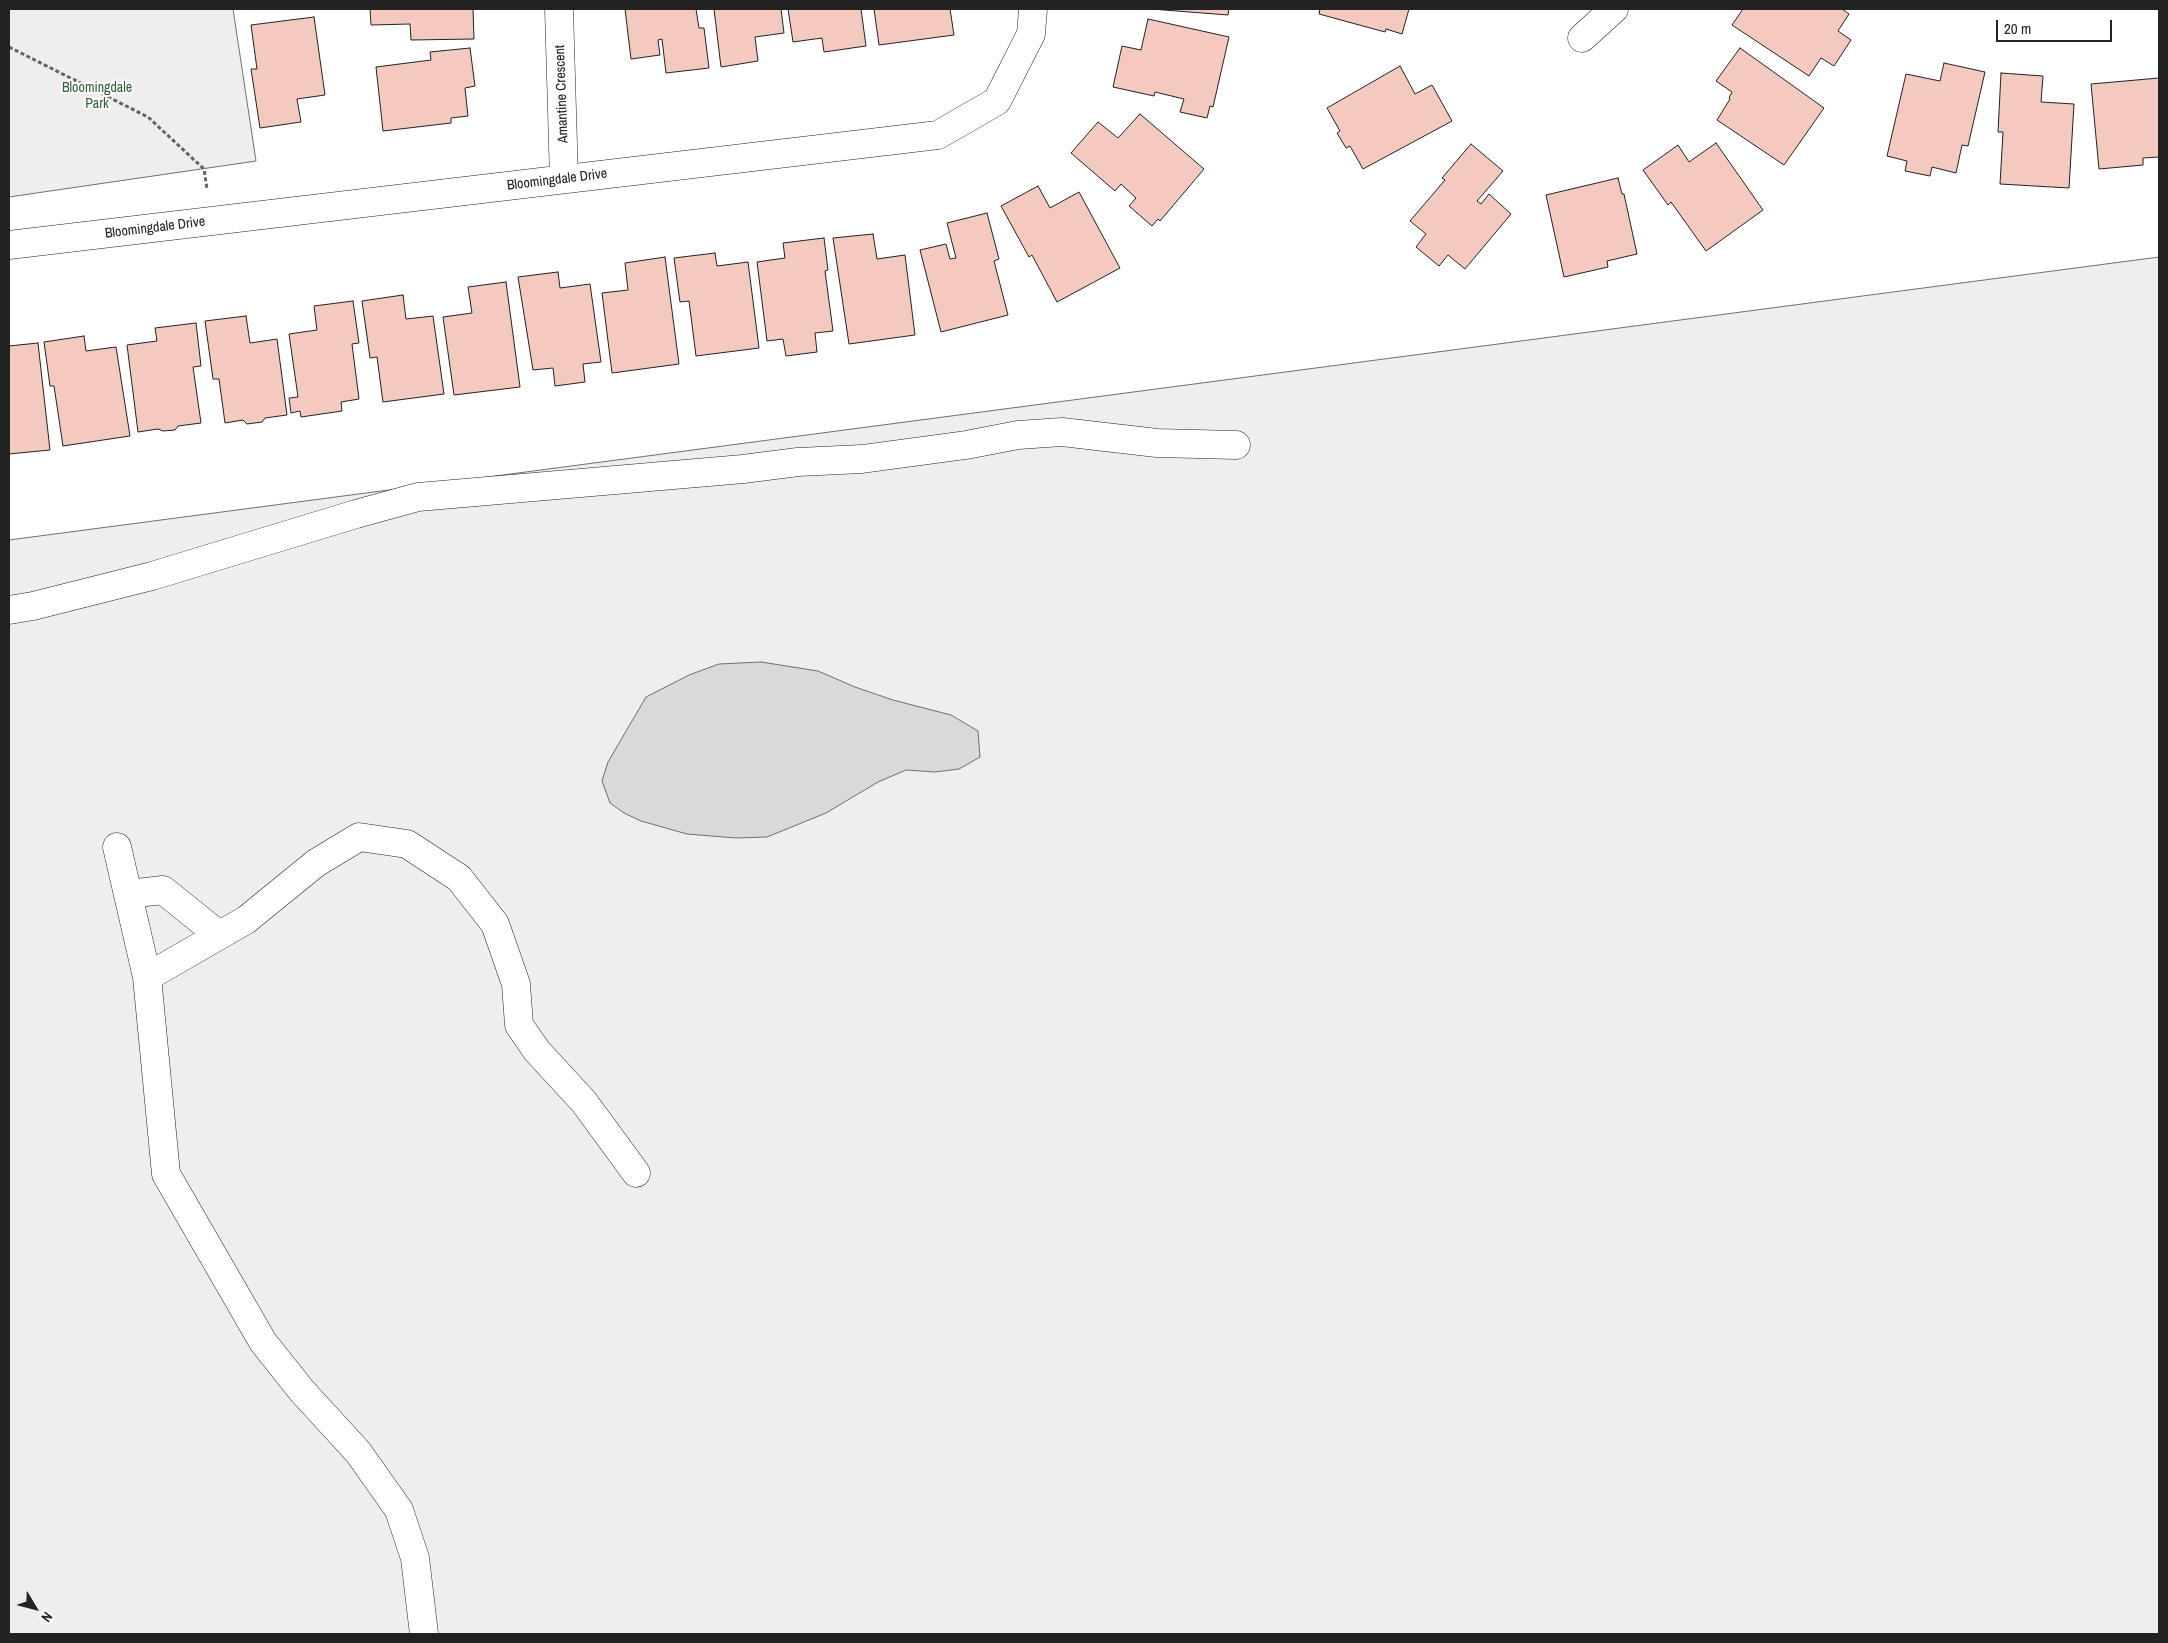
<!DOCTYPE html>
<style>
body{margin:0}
#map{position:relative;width:2168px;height:1643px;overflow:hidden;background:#fff;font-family:"Archivo Narrow",sans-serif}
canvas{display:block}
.frame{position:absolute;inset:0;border:10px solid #222;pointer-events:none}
.north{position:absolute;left:10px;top:1583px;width:50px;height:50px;-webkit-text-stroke:4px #fff;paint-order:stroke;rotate:127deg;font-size:14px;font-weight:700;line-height:20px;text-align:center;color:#222}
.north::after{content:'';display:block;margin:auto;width:18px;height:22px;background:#222;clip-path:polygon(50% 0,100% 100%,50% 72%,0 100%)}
.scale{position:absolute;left:1996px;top:20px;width:116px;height:22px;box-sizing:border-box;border:2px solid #222;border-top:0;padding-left:6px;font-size:15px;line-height:18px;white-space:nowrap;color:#222;-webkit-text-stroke:4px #fff;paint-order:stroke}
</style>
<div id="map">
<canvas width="2168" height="1643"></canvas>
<div class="frame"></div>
<div class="north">N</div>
<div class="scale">20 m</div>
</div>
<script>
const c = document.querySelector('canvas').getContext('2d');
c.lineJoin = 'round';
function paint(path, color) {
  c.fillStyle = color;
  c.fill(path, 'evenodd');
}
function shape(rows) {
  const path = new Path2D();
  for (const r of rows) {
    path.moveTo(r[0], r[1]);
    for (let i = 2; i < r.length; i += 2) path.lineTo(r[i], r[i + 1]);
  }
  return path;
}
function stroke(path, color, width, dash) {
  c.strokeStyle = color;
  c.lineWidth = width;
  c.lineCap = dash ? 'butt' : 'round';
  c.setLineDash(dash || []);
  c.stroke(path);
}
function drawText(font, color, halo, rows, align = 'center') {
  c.font = font + ' "Archivo Narrow",sans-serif';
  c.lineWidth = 4;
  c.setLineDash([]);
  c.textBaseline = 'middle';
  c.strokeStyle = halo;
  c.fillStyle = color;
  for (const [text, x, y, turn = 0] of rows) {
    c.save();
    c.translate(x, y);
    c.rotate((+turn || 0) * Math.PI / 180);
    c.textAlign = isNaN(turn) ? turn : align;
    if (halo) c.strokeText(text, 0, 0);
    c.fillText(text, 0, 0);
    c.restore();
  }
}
const green = shape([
 [9,9,233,9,256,161,9,197,9,9],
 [2159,257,2159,1634,9,1634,9,540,2159,257]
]);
paint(green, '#eee');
stroke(green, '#6f6f6f', 1);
const water = shape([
 [761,662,818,671,855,687,893,700,951,715,978,731,980,757,959,769,935,772,906,770,878,782,826,813,767,837,736,838,687,834,641,821,624,813,610,803,602,781,608,762,646,697,689,675,719,664,761,662]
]);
paint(water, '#d9d9d9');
stroke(water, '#6f6f6f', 1);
const building = shape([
 [370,9,473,9,474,39,411,40,410,24,371,25,370,9],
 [625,9,696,9,699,28,704,28,709,68,666,73,662,39,658,40,660,55,631,59,625,9],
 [714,9,781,9,784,33,755,37,758,61,721,67,714,9],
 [788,9,861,9,866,46,824,52,822,38,793,42,788,9],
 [874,9,950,9,954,35,879,45,874,9],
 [1151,9,1229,9,1228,15,1151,9],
 [1320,9,1409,9,1402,34,1386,29,1385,32,1319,14,1320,9],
 [1743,9,1842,9,1849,14,1838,31,1851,40,1834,66,1821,58,1809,76,1732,25,1743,9],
 [314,17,325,95,297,99,301,122,260,128,251,69,257,69,251,25,314,17],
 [1148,19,1229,37,1213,107,1210,106,1207,118,1180,112,1184,99,1155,92,1154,96,1113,87,1122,46,1141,50,1148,19],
 [470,48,475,86,465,88,468,116,451,118,451,123,383,131,376,67,431,60,430,52,470,48],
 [1740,48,1824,108,1784,165,1717,120,1730,99,1729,98,1732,92,1716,81,1740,48],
 [1944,63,1985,72,1968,146,1962,145,1956,173,1932,167,1930,176,1905,171,1907,161,1887,156,1906,74,1940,81,1944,63],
 [1400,66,1415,94,1432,85,1452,121,1363,169,1350,146,1346,148,1337,133,1340,131,1327,108,1400,66],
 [2001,73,2043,76,2041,102,2074,104,2069,188,2000,184,2003,132,1998,132,2001,73],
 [2159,78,2159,157,2143,158,2143,165,2099,169,2091,84,2159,78],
 [1140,114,1204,169,1160,221,1158,219,1152,226,1129,206,1136,198,1121,184,1115,191,1071,153,1098,122,1118,138,1140,114],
 [1716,143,1763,210,1706,251,1671,202,1668,205,1643,170,1678,145,1689,162,1716,143],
 [1471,144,1503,171,1477,201,1481,204,1489,194,1511,214,1465,269,1448,255,1439,266,1416,247,1426,234,1410,221,1445,180,1442,178,1471,144],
 [1618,178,1622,194,1624,194,1637,254,1607,261,1608,267,1564,277,1546,195,1618,178],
 [1038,186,1050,208,1079,192,1120,268,1057,302,1032,255,1029,257,1001,206,1038,186],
 [987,213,999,259,994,261,1008,315,941,332,920,250,946,244,950,259,956,258,947,223,987,213],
 [873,234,877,259,905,255,915,335,849,344,833,238,873,234],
 [824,238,828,270,825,271,833,331,815,333,817,352,786,356,783,339,767,341,757,262,785,258,783,243,824,238],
 [715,253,717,266,748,262,759,348,696,356,689,301,680,302,674,258,715,253],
 [665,257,679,364,612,373,602,293,628,290,625,263,665,257],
 [558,272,560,288,590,284,601,362,583,364,585,382,555,386,553,368,533,370,518,277,558,272],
 [506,282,520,387,454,395,443,317,472,313,468,287,506,282],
 [403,295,406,319,433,316,444,394,383,402,377,357,370,358,362,301,403,295],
 [353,301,359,343,352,344,359,399,341,402,342,411,301,417,300,411,291,413,289,398,298,397,289,334,317,330,314,306,353,301],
 [246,316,250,343,277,339,287,415,265,418,262,422,247,424,243,420,225,423,219,379,213,379,205,321,246,316],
 [196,323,201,366,193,367,201,423,178,426,175,430,163,431,158,429,138,432,127,345,157,341,155,328,196,323],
 [84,336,86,351,116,347,130,436,63,446,54,386,50,386,44,342,84,336],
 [38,343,50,450,9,454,9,346,38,343]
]);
paint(building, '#f3c9c0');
stroke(building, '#222', 1);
const minor = shape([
 [559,9,564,179],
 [1582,38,1614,9],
 [9,245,938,135,997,101,1031,34,1033,9],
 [9,610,33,606,152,576,356,514,418,497,743,469,798,462,862,459,966,445,1018,435,1062,432,1157,443,1236,445],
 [117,847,147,977,166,1174,263,1342,302,1391,358,1452,399,1510,415,1558,424,1634],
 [128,894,163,890,219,935],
 [147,977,246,920,316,863,359,837,407,844,459,878,495,924,516,984,519,1025,537,1051,584,1102,636,1173]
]);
stroke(minor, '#222', 29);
stroke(shape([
 [9,47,148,117,204,169,207,189]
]), '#646464', 3, [4, 2.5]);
stroke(minor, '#fff', 28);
drawText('14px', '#2f5e38', '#fff', [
 ["Bloomingdale",97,88],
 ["Park",97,104]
]);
drawText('14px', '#222', '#fff', [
 ["Amantine Crescent",562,94,-92],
 ["Bloomingdale Drive",557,180,-7],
 ["Bloomingdale Drive",155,228,-7]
]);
</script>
